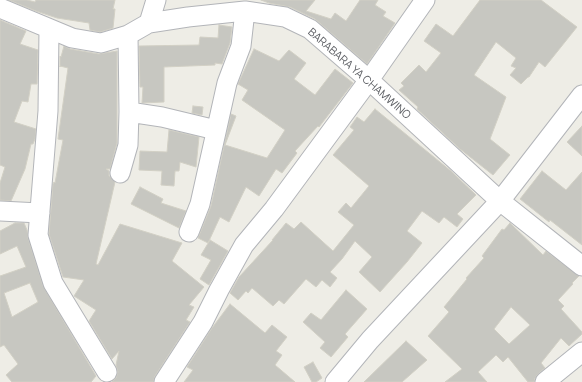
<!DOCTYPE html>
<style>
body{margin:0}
canvas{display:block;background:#eeede6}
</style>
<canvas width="582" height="382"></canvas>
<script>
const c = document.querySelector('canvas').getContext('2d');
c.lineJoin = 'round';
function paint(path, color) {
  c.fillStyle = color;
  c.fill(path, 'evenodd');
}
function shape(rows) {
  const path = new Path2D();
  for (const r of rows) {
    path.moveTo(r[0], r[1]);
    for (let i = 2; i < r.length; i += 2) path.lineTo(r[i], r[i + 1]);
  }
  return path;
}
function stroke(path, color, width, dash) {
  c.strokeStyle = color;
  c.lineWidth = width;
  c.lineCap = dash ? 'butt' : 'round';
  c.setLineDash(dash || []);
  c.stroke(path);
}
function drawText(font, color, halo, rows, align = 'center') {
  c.font = font + ' Manrope,sans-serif';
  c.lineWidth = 3;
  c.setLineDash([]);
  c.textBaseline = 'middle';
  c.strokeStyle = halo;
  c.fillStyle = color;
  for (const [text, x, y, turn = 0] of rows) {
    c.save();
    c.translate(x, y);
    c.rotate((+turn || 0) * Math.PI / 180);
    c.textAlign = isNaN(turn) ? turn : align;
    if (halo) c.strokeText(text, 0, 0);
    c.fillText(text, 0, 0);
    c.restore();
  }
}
const building = shape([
 [9,0,27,0,35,2,36,0,115,0,113,9,115,9,113,28,100,32,90,30,89,23,57,18,36,11,9,0],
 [261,0,315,0,306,11,331,19,335,13,346,21,360,0,378,0,375,5,386,12,383,16,395,23,367,64,315,19,290,7,269,3,261,0],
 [480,0,541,0,577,27,545,67,539,62,529,77,528,77,521,84,510,75,516,68,511,66,516,58,496,42,474,75,506,97,490,139,510,155,493,175,460,149,417,109,418,107,399,90,404,86,401,83,419,65,426,72,441,53,424,41,436,24,453,36,480,0],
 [0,20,26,31,20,44,38,50,37,84,31,84,28,102,22,101,14,122,36,129,35,139,33,144,31,144,25,169,11,201,0,200,0,183,5,167,0,165,0,20],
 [219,25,232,27,230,43,222,64,215,63,215,65,164,67,164,102,142,103,143,87,140,87,139,46,199,45,200,37,218,38,219,25],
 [64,46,70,49,99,54,117,51,117,143,110,169,106,169,109,171,109,176,115,182,96,264,98,265,120,224,182,243,172,261,204,287,189,305,194,307,186,320,190,322,155,376,153,382,112,382,116,378,118,372,116,365,119,351,112,359,89,321,96,310,74,296,84,280,63,277,49,234,53,184,54,182,55,183,63,140,58,139,68,68,60,66,60,67,60,56,61,57,64,46],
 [254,49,279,61,289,50,306,63,294,79,315,95,335,69,353,83,319,127,318,126,295,151,297,153,282,173,276,169,259,196,246,187,229,222,220,217,208,243,198,238,211,206,231,114,236,116,225,145,267,158,285,130,242,100,248,90,238,84,254,49],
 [193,106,203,107,202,115,192,113,193,106],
 [375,109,451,171,476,195,457,214,463,219,457,227,444,217,439,223,422,211,407,231,422,243,407,262,380,292,359,272,372,257,355,241,342,259,330,272,337,278,330,287,322,280,316,287,306,279,284,304,279,300,273,306,252,288,248,293,246,291,238,300,230,293,239,277,273,240,272,240,286,223,294,229,301,222,333,251,354,225,338,212,346,203,351,208,369,186,333,155,354,130,350,127,357,117,364,122,375,109],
 [582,126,582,156,567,142,582,126],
 [169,130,199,137,196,167,180,162,179,171,175,171,174,186,161,185,162,171,139,170,140,151,167,152,169,130],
 [542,171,566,190,582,172,582,245,550,220,549,222,520,199,542,171],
 [140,187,163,199,161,203,186,211,179,228,131,204,140,187],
 [15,223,24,223,27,230,28,238,43,286,96,376,91,382,12,382,6,375,18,364,4,345,0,347,0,276,26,267,17,246,0,254,0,231,15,223],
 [30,283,38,302,12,317,4,293,30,283],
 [510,223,543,255,546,251,579,276,572,283,573,284,558,300,564,306,561,309,582,332,582,334,569,346,561,338,541,363,545,368,538,374,535,378,534,382,528,382,508,357,503,362,496,355,478,372,487,382,445,382,462,369,428,336,449,312,444,307,467,279,466,278,484,258,482,256,502,229,504,230,510,223],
 [511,307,530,325,509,344,494,329,511,307],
 [210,240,228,251,209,285,200,279,211,260,201,255,210,240],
 [346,290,367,309,345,334,348,337,331,357,320,348,325,342,303,322,311,313,321,320,346,290],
 [230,304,265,333,272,325,287,337,276,351,282,355,275,365,295,382,184,382,193,370,187,367,212,328,230,304],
 [406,341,427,360,402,382,364,382,406,341],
 [313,362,322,378,316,382,312,382,304,367,313,362]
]);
paint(building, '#c7c7c1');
stroke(building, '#d2d0c5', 1);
const minor = shape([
 [0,8,72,38,101,43,128,35,149,23,188,17,245,11,285,17,310,29,369,80,500,201,582,266],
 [149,23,156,0],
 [49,29,48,111,38,235,53,283,107,372],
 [129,112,162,117,216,130],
 [120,173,128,145,129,112,128,35],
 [0,211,40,213],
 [189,232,200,204,227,83,241,46,245,11],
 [164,382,203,322,219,290,244,245,274,209,369,80,425,0],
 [335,382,370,340,500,201,582,95],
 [545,382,582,352]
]);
stroke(minor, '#b3b5b9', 21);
stroke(minor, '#fff', 19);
drawText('11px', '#5e6065', '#fff', [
 ["BARABARA YA CHAMWINO",359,74,41]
]);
</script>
